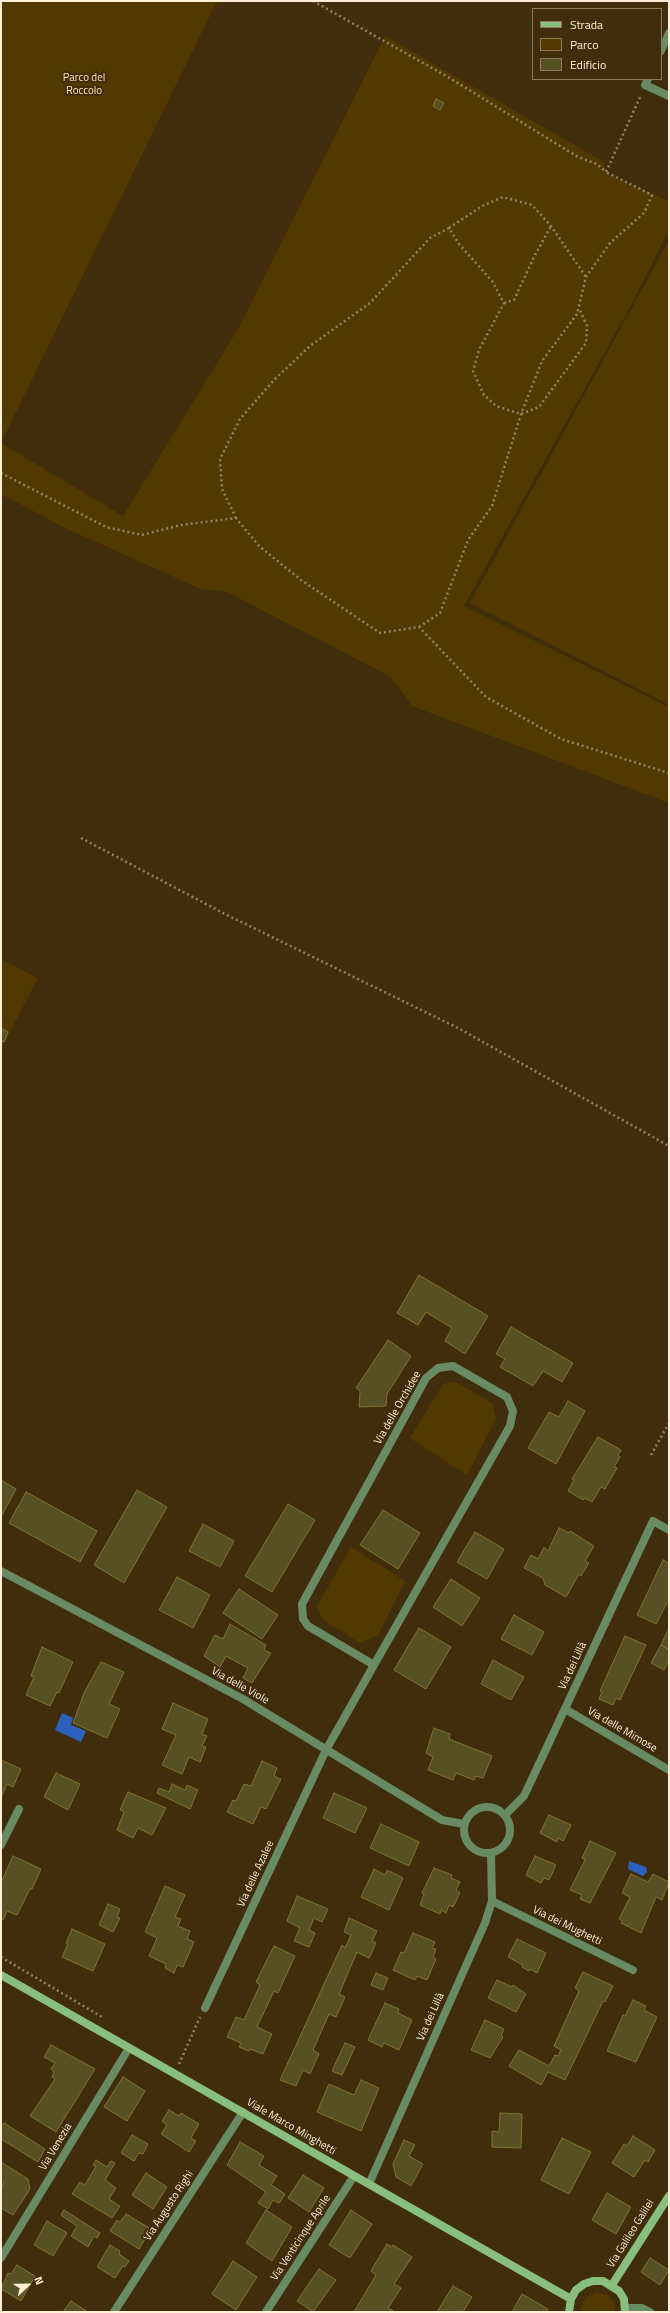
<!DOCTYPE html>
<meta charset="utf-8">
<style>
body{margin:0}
#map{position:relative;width:670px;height:2313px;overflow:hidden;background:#3f2d0b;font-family:"Titillium Web",sans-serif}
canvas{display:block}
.frame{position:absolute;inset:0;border:2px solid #feefd6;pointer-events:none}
.legend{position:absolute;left:532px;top:8px;width:130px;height:72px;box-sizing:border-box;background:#3f2d0b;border:1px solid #8b7b5c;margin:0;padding:5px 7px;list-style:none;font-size:12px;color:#feefd6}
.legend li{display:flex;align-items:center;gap:8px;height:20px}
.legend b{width:20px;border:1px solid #8b7b5c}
.north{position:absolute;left:8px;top:2265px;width:40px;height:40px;-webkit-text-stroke:3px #3f2d0b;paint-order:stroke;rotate:68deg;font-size:11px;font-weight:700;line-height:16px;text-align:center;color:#feefd6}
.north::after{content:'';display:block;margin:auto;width:14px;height:18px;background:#feefd6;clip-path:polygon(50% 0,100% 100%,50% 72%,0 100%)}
</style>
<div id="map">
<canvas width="670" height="2313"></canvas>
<div class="frame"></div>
<ul class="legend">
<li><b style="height:5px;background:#88bf7e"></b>Strada</li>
<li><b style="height:11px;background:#523900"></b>Parco</li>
<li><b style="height:11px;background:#575025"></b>Edificio</li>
</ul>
<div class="north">N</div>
</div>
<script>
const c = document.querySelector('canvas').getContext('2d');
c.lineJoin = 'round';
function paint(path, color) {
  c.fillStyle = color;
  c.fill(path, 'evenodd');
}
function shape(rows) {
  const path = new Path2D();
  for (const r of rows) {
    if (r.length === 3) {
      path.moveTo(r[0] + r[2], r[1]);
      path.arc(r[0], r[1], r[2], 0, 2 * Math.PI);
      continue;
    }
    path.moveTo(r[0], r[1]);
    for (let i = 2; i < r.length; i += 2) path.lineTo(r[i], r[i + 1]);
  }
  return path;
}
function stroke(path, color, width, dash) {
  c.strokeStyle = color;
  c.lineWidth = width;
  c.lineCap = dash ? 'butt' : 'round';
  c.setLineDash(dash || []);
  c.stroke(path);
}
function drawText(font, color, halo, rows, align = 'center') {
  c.font = font + ' "Titillium Web",sans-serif';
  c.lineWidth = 4;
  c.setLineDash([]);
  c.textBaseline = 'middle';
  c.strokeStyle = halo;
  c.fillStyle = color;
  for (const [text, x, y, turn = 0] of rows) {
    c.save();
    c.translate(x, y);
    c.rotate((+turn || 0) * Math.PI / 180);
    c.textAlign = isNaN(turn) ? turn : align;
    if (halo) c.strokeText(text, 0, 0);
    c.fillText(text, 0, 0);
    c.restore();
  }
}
paint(shape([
 [1,1,217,1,1,443,123,516,238,329,385,36,604,162,606,173,669,201,669,229,634,300,464,606,669,707,669,803,412,706,391,677,227,592,201,589,65,528,1,494],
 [669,240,669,705,470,603],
 [1,959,38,978,1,1049],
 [454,1381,492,1403,496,1419,467,1475,410,1438,443,1384],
 [351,1547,405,1581,378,1635,360,1643,322,1619,317,1606],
 [597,2292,609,2296,615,2305,615,2312,581,2312,583,2301,586,2297]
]), '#523900');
paint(shape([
 [62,1713,73,1718,71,1725,86,1731,81,1742,55,1730],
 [629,1861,646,1867,647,1872,643,1876,628,1869]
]), '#2c61be');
const building = shape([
 [436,99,444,103,440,110,433,106,436,99],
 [1,1028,8,1032,4,1042,1,1041,1,1028],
 [419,1275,488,1316,465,1354,445,1341,452,1328,426,1312,418,1325,397,1313,419,1275],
 [511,1327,573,1363,562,1382,543,1371,533,1386,500,1367,505,1359,496,1354,511,1327],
 [388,1340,411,1356,387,1394,386,1406,359,1407,360,1391,356,1388,388,1340],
 [568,1401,585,1411,556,1464,528,1448,549,1412,559,1417,568,1401],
 [598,1437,621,1450,618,1455,620,1457,614,1467,617,1468,605,1489,601,1487,592,1502,584,1498,583,1500,568,1491,574,1480,572,1479,598,1437],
 [1,1480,16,1489,1,1517,1,1480],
 [137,1490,167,1507,124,1583,94,1565,137,1490],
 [26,1492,97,1531,80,1562,9,1523,26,1492],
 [288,1504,315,1520,272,1592,245,1576,288,1504],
 [383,1510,420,1533,398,1569,360,1545,383,1510],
 [203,1524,234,1541,220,1567,189,1551,203,1524],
 [559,1528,569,1533,570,1531,594,1546,585,1561,589,1563,581,1576,579,1574,566,1597,545,1585,543,1578,524,1568,531,1555,538,1559,544,1547,548,1551,559,1528],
 [475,1532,504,1549,487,1579,457,1562,475,1532],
 [663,1560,669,1563,669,1599,656,1624,637,1615,663,1560],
 [177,1577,210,1595,193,1628,159,1610,177,1577],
 [451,1579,480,1598,462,1626,433,1607,451,1579],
 [239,1589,278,1615,262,1639,223,1613,239,1589],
 [514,1615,544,1632,532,1655,501,1639,514,1615],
 [230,1624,266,1645,264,1650,271,1653,252,1683,243,1678,248,1668,226,1656,220,1667,204,1656,215,1635,223,1639,230,1624],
 [419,1628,451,1647,426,1689,394,1670,419,1628],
 [669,1628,669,1650,661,1645,669,1628],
 [625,1636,646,1645,620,1700,616,1698,613,1705,599,1699,602,1692,600,1691,625,1636],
 [661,1645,669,1650,669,1660,664,1670,651,1663,661,1645],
 [42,1647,73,1662,59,1693,57,1692,50,1706,26,1695,34,1677,31,1676,42,1647],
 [493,1660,524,1677,511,1700,481,1684,493,1660],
 [101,1662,124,1672,109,1704,120,1709,107,1738,73,1723,84,1693,101,1662],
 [173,1703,208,1719,202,1734,207,1736,202,1746,206,1747,200,1762,189,1757,182,1774,162,1765,176,1735,162,1729,173,1703],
 [434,1728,450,1734,449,1739,492,1756,483,1778,476,1776,474,1780,456,1773,453,1780,428,1770,433,1757,426,1753,434,1728],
 [1,1760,21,1769,13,1787,7,1784,1,1798,1,1760],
 [262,1761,277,1768,274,1776,281,1779,266,1809,261,1807,253,1824,227,1812,233,1800,236,1801,244,1784,251,1786,262,1761],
 [56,1773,80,1784,68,1810,44,1797,56,1773],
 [172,1784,185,1790,187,1785,198,1790,190,1809,157,1793,159,1788,169,1792,172,1784],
 [128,1792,166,1808,152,1835,138,1828,133,1838,117,1830,124,1812,120,1810,128,1792],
 [334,1793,367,1808,355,1833,323,1818,334,1793],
 [549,1815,571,1825,563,1841,558,1838,557,1842,540,1833,549,1815],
 [381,1824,419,1842,409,1866,370,1848,381,1824],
 [590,1841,616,1853,590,1903,580,1899,582,1895,570,1890,585,1860,582,1858,590,1841],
 [13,1856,41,1869,32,1889,30,1889,17,1915,7,1911,3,1920,1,1919,1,1883,13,1856],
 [535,1856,556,1865,549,1880,544,1878,541,1883,526,1875,535,1856],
 [434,1868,452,1875,451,1878,460,1882,456,1890,460,1893,453,1907,449,1905,446,1913,441,1910,440,1914,420,1905,424,1894,422,1893,434,1868],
 [374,1869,385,1875,387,1870,403,1878,389,1910,361,1897,374,1869],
 [631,1874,648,1882,653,1874,669,1882,662,1900,656,1897,641,1933,621,1923,623,1921,619,1919,630,1897,622,1893,631,1874],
 [165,1886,185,1895,175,1917,181,1919,178,1926,190,1931,187,1939,194,1942,183,1967,177,1965,174,1973,165,1968,166,1964,149,1956,157,1938,145,1932,165,1886],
 [297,1896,328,1909,322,1922,314,1918,309,1930,315,1933,309,1947,294,1941,300,1928,287,1921,297,1896],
 [108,1904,120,1909,117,1917,120,1918,113,1932,99,1925,108,1904],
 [349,1918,377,1931,372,1941,376,1943,369,1958,357,1952,339,1994,345,1997,336,2017,329,2014,313,2050,319,2054,310,2074,303,2070,296,2086,280,2080,342,1945,345,1948,351,1935,344,1932,349,1918],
 [72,1929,105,1944,93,1971,62,1957,68,1944,66,1943,72,1929],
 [413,1933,435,1942,432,1948,436,1949,433,1957,436,1959,427,1980,417,1976,415,1980,393,1970,401,1952,404,1953,413,1933],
 [517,1939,546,1953,537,1973,530,1969,529,1971,522,1967,523,1965,508,1957,517,1939],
 [274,1946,295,1956,278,1993,274,1991,257,2027,272,2034,263,2054,250,2049,249,2051,239,2047,241,2043,227,2037,236,2017,244,2020,260,1985,256,1982,274,1946],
 [583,1972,613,1986,605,2002,603,2001,565,2080,548,2072,541,2085,509,2066,519,2050,549,2066,555,2055,558,2056,561,2050,554,2046,579,1991,575,1988,583,1972],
 [376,1973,388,1978,383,1990,371,1985,376,1973],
 [497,1980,512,1987,513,1985,526,1994,516,2012,488,1998,497,1980],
 [633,2000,646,2006,644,2010,657,2017,636,2062,607,2051,623,2015,625,2016,633,2000],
 [385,2003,399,2009,398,2013,412,2020,399,2050,384,2043,382,2047,368,2040,385,2003],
 [485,2020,504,2029,501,2036,503,2037,490,2058,471,2050,485,2020],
 [345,2043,355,2047,342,2075,332,2071,345,2043],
 [51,2045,95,2069,56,2132,30,2116,55,2079,52,2077,54,2072,51,2069,55,2063,44,2057,51,2045],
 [123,2077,145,2091,127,2121,104,2107,123,2077],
 [361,2080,379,2088,361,2131,317,2112,329,2084,354,2095,361,2080],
 [169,2110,179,2116,181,2113,199,2124,191,2138,196,2141,189,2152,161,2134,167,2125,162,2121,169,2110],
 [500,2113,522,2114,521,2148,492,2147,492,2131,499,2132,500,2113],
 [4,2123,45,2149,38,2162,1,2139,1,2128,4,2123],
 [132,2135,148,2144,143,2154,139,2153,134,2161,121,2153,132,2135],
 [633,2136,655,2150,648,2162,645,2160,634,2177,612,2163,624,2144,627,2146,633,2136],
 [562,2138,591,2152,569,2194,541,2180,562,2138],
 [404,2140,415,2145,409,2156,423,2164,411,2186,396,2177,393,2164,404,2140],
 [240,2142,264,2156,259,2165,277,2176,271,2185,285,2194,279,2203,273,2200,268,2209,258,2203,266,2192,227,2165,240,2142],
 [96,2160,107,2167,111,2161,115,2163,105,2180,116,2188,109,2199,120,2206,112,2218,72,2194,80,2182,85,2185,96,2166,93,2165,96,2160],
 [1,2162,28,2179,30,2189,13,2215,1,2208,1,2188,4,2183,1,2181,1,2162],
 [146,2173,167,2187,153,2209,132,2195,146,2173],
 [303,2175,324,2188,309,2212,288,2198,303,2175],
 [607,2193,631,2207,616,2234,592,2220,607,2193],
 [64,2210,100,2233,97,2238,94,2236,88,2247,71,2236,77,2226,61,2215,64,2210],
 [266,2210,292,2227,272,2261,246,2243,266,2210],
 [351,2210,372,2224,350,2258,329,2245,351,2210],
 [126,2214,151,2229,139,2249,110,2231,117,2220,120,2222,126,2214],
 [47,2221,67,2233,53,2256,34,2245,47,2221],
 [387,2244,392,2247,393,2245,412,2257,394,2284,401,2288,388,2308,395,2312,354,2312,376,2275,371,2271,387,2244],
 [110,2245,120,2251,119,2254,129,2261,125,2267,123,2266,115,2278,97,2267,110,2245],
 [650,2258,669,2270,660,2285,641,2272,650,2258],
 [233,2261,257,2277,236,2310,212,2294,233,2261],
 [17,2265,35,2276,21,2301,1,2289,8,2273,11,2274,17,2265],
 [319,2269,336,2280,313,2312,297,2301,319,2269],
 [453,2286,472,2297,463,2312,437,2312,453,2286],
 [522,2294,548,2309,547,2312,512,2312,522,2294],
 [71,2301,88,2312,63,2312,71,2301]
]);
paint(building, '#575025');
stroke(building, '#80752f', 1);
stroke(shape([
 [313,1,448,77,578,157,597,164,606,172,641,95],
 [449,228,482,206,503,197,532,205,551,226,586,277],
 [504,303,514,300,535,255,551,226],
 [1,473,106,527,142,535,181,525,236,518,259,546,301,580,380,633,419,627,486,697,561,739,669,773],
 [236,518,222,489,220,459,240,419,275,379,310,346,370,303,430,238,449,228,459,244,492,281,504,303,479,350,473,371,484,395,496,406,521,414,539,407,586,343,587,326,579,308],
 [419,627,440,613,468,540,492,506,521,414,542,361,577,314,586,277,610,243,644,213,652,195,606,172],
 [81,838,225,914,458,1028,669,1146],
 [651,1455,669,1423],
 [1,1957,102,2017],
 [179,2064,200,2017]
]), '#938264', 2.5, [2, 3]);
stroke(shape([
 [661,51,669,33],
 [648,79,645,85,669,96],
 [1,1571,243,1699,442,1820,464,1824],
 [565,1709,669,1770],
 [487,1830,23],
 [505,1815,524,1796,653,1521,669,1530],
 [1,1845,19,1809],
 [492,1901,633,1970],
 [205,2008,326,1750,374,1665,510,1426,513,1411,507,1397,453,1366,438,1368,426,1378,302,1604,303,1619,308,1626,374,1665],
 [369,2184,485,1923,492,1901,491,1853],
 [1,2258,129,2048],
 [626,2308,642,2308,650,2312],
 [114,2312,243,2112],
 [266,2312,354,2176]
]), '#698b63', 8);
stroke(shape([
 [1,1975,571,2299],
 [612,2285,669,2196],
 [569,2312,571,2299,576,2290,584,2284,593,2281,603,2281,619,2291,624,2299,625,2312]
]), '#88bf7e', 8);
drawText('11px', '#ffe0ac', '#3f2d0b', [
 ["Parco del",84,78],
 ["Roccolo",84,91]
]);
drawText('11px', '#feefd6', '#3f2d0b', [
 ["Via delle Orchidee",398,1408,-60],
 ["Via dei Lillà",573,1666,-65],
 ["Via delle Viole",240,1686,29],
 ["Via delle Mimose",622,1730,30],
 ["Via delle Azalee",256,1874,-65],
 ["Via dei Mughetti",567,1926,26],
 ["Via dei Lillà",431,2017,-66],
 ["Viale Marco Minghetti",291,2127,30],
 ["Via Venezia",56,2147,-59],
 ["Via Augusto Righi",169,2206,-57],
 ["Via Galileo Galilei",631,2234,-58],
 ["Via Venticinque Aprile",301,2238,-57]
]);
</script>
